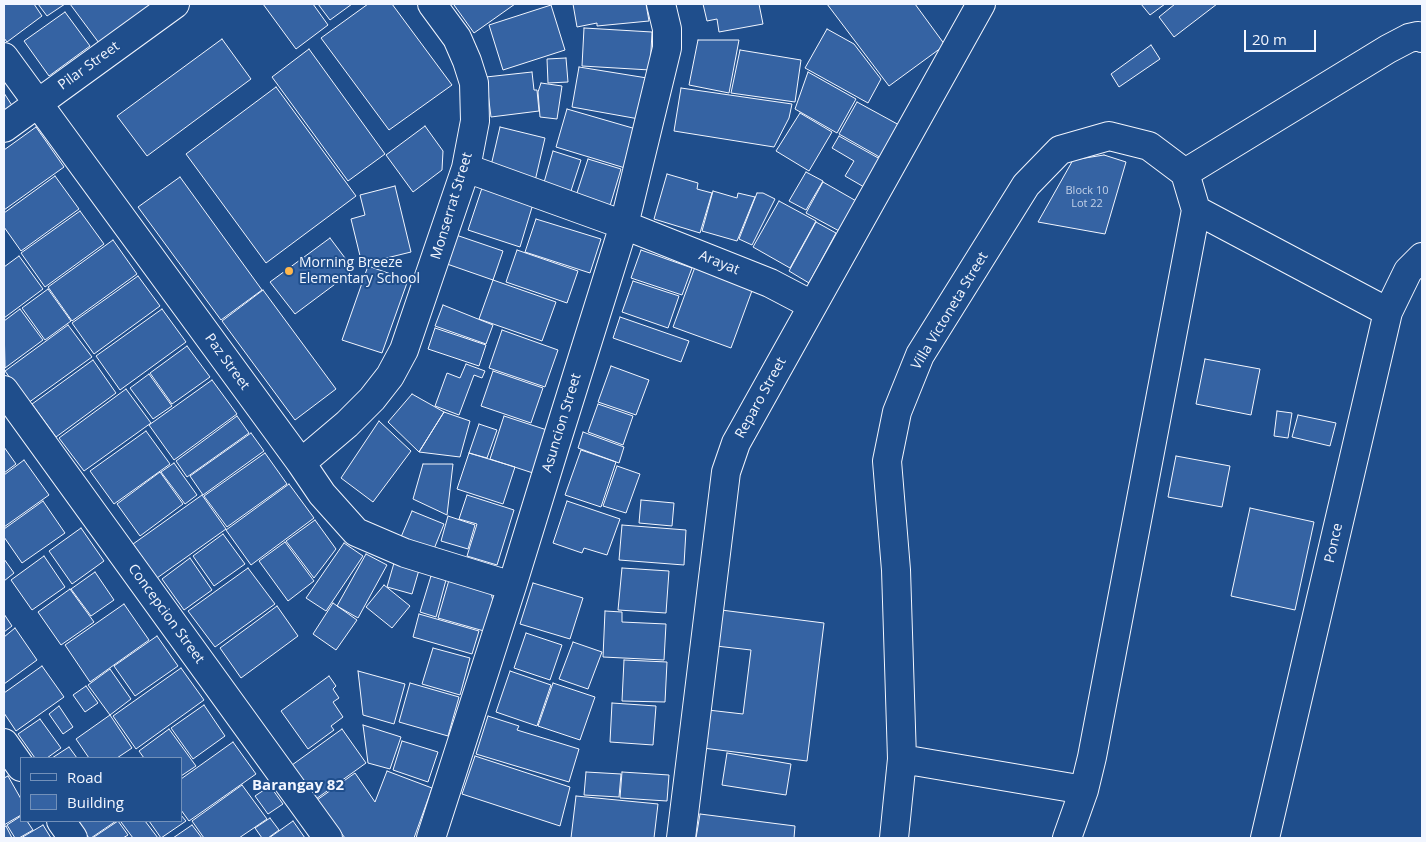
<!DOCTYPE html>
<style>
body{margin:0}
#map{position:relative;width:1426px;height:842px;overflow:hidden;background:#1f4e8c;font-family:"Open Sans",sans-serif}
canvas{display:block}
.frame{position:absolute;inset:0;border:5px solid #f2f6ff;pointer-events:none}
.legend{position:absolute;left:20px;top:757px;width:162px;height:65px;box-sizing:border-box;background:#1f4e8c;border:1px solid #7391ba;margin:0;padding:6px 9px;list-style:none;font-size:15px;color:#f2f6ff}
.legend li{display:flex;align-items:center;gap:10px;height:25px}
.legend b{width:25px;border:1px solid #7391ba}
.scale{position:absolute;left:1244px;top:30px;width:72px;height:22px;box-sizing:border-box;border:2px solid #f2f6ff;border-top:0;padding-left:6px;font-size:15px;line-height:18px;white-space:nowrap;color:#f2f6ff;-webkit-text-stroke:4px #1f4e8c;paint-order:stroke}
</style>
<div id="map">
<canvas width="1426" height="842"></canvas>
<div class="frame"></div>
<ul class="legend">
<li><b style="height:6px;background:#1f4e8c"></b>Road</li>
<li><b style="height:14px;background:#3563a3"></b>Building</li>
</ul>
<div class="scale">20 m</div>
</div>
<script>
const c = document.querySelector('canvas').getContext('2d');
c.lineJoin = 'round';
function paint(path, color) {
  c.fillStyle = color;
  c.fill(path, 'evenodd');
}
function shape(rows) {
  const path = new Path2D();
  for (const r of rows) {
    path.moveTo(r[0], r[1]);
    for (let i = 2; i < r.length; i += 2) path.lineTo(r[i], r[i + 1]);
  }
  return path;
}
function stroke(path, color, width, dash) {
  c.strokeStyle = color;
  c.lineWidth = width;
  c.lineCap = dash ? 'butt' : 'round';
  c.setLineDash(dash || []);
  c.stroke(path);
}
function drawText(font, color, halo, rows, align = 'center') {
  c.font = font + ' "Open Sans",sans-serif';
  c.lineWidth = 4;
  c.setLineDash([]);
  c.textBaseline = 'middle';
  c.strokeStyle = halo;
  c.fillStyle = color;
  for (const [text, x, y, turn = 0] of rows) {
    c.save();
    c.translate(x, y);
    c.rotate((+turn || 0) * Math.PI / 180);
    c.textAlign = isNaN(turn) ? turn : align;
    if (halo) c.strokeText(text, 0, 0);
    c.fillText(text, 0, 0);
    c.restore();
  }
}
const building = shape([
 [4,4,34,4,42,16,7,42,4,38,4,4],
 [38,4,65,4,47,16,38,4],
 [70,4,153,4,99,43,70,4],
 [263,4,313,4,328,25,296,49,263,4],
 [318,4,352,4,330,20,318,4],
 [368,4,392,4,452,85,389,130,321,38,368,4],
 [455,4,515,4,474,33,454,5,455,4],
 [573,4,646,4,649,21,597,26,597,23,577,27,573,4],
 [703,4,759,4,763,24,719,32,717,19,707,21,703,4],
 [827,4,915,4,945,45,889,86,827,4],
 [1141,4,1165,4,1150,15,1141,4],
 [1175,4,1217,4,1174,37,1159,17,1175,4],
 [551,5,565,50,503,70,489,25,551,5],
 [65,12,90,46,49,76,24,41,65,12],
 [584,28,652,32,650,70,582,66,584,28],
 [827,29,854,44,881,79,868,103,805,68,827,29],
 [222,39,251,79,147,156,117,116,222,39],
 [698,40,739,40,729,93,689,85,698,40],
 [1151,45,1160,59,1119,87,1111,74,1151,45],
 [309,49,385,154,348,181,272,77,309,49],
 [740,50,801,60,795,102,731,93,740,50],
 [566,58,568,82,548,83,547,59,566,58],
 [579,67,647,78,639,119,572,107,579,67],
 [532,72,534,90,537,90,539,111,491,117,486,77,532,72],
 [808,72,856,99,837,133,795,109,808,72],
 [541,83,562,86,557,119,540,117,538,92,541,83],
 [276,87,356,196,266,263,186,154,276,87],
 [681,88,792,104,789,118,774,147,674,131,681,88],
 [4,93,13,107,4,114,4,93],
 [857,102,901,126,883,159,839,134,857,102],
 [567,109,636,129,625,168,556,147,567,109],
 [800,113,832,132,809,171,776,151,800,113],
 [425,126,443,151,442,170,413,192,386,155,425,126],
 [36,127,64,167,4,210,4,150,36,127],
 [500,127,545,138,535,181,490,170,500,127],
 [839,136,880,159,864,187,845,176,854,161,832,148,839,136],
 [553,151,581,160,570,194,543,186,553,151],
 [1104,155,1126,162,1105,234,1038,222,1073,160,1104,155],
 [588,159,621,169,609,209,575,199,588,159],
 [806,172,823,181,806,210,789,201,806,172],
 [667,174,698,183,697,189,712,193,700,233,654,219,667,174],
 [55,176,79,209,21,251,4,227,4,213,55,176],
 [180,177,262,290,221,320,138,207,180,177],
 [823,182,858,202,841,232,806,213,823,182],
 [395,186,411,252,362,264,351,219,365,215,360,195,395,186],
 [482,188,533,204,520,247,468,230,482,188],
 [713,191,737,198,738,193,755,197,737,241,702,231,713,191],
 [757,193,763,193,775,199,752,245,739,239,757,193],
 [779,201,816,221,790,268,753,247,779,201],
 [80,211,104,244,45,287,21,253,80,211],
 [536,219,601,239,590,273,525,252,536,219],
 [816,222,836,233,809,283,789,271,816,222],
 [456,235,503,251,493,280,447,264,456,235],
 [330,238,354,270,295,314,270,282,330,238],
 [113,240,137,274,72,321,48,287,113,240],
 [517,250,578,271,567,303,506,282,517,250],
 [641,250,692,268,682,295,631,278,641,250],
 [19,256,43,289,4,318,4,267,19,256],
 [368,266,408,280,382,353,342,340,368,266],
 [695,267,753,288,731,348,673,327,695,267],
 [138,276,160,306,94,354,72,323,138,276],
 [493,280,556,302,542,341,479,319,493,280],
 [633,281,679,296,668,328,622,312,633,281],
 [48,289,71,321,45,340,22,308,48,289],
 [263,290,336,389,295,420,222,321,263,290],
 [443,305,493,325,486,344,435,326,443,305],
 [20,309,43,340,5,368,4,321,20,309],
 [162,309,186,342,120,390,96,356,162,309],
 [620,317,689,341,681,362,613,338,620,317],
 [68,325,92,357,28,403,5,371,68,325],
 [435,328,486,345,479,366,428,349,435,328],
 [502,330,558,350,545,387,489,368,502,330],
 [187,346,210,377,172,404,150,373,187,346],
 [1205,359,1260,369,1251,415,1196,404,1205,359],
 [93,360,116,393,56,437,32,404,93,360],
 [466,364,485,371,482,378,474,375,459,415,435,406,447,373,460,378,466,364],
 [611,366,649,380,636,415,598,402,611,366],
 [493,371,543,388,531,423,481,406,493,371],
 [149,374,172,406,153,419,130,388,149,374],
 [212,380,237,414,174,460,149,425,212,380],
 [126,389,151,423,84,471,59,438,126,389],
 [412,394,444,412,419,452,388,422,412,394],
 [598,404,633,416,623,445,588,432,598,404],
 [1277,411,1292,413,1288,438,1274,436,1277,411],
 [444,412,470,421,460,457,419,452,444,412],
 [1298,415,1336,423,1330,446,1292,437,1298,415],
 [237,416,249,433,187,477,176,461,237,416],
 [504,416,550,431,536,474,490,459,504,416],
 [379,421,411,451,373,502,341,478,379,421],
 [479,424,497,430,487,458,469,453,479,424],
 [146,431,170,464,114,504,90,471,146,431],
 [583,432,624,447,619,463,578,448,583,432],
 [251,433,264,451,203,495,190,476,251,433],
 [4,447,16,464,4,473,4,447],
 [581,450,616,462,601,507,565,495,581,450],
 [265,453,287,484,227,527,204,496,265,453],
 [469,453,515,467,503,504,457,489,469,453],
 [1176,456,1230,466,1222,507,1168,497,1176,456],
 [24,460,49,495,4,527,4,475,24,460],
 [174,463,197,495,185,504,161,472,174,463],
 [423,464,453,464,447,515,413,499,423,464],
 [617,466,640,474,626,513,603,506,617,466],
 [160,472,183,504,140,536,117,504,160,472],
 [289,484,314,518,251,565,226,530,289,484],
 [202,495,226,529,157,578,133,544,202,495],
 [467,495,514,510,497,565,467,556,477,524,459,519,467,495],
 [641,500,674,503,672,526,639,523,641,500],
 [43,501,65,533,22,563,4,537,4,529,43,501],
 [567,501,620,519,607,555,584,548,582,553,553,543,567,501],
 [1250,508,1314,522,1295,610,1231,596,1250,508],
 [412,511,444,524,434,549,401,537,412,511],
 [448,516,475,525,468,549,441,541,448,516],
 [315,520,336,549,314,578,286,541,315,520],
 [622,525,686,530,684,565,619,560,622,525],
 [81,528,104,561,72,584,49,551,81,528],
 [223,534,245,564,214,586,193,556,223,534],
 [285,542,314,581,288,601,259,561,285,542],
 [344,543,363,556,326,611,306,598,344,543],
 [366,554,387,565,358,618,337,606,366,554],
 [44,556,65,587,32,610,11,580,44,556],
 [190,558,212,590,184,610,162,579,190,558],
 [4,559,14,573,4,581,4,559],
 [394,563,419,570,412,594,387,587,394,563],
 [248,568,275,604,215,647,188,611,248,568],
 [622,568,669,571,666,613,618,610,622,568],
 [95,572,114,600,91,616,71,589,95,572],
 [431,576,446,580,436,617,420,612,431,576],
 [449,580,491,593,493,601,484,631,438,618,449,580],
 [533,583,583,598,570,639,520,624,533,583],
 [384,585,410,606,392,628,366,607,384,585],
 [70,589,94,622,61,645,38,612,70,589],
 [333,603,357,620,336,650,313,634,333,603],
 [124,604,149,640,90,682,65,645,124,604],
 [277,606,298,636,241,678,220,648,277,606],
 [721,610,824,623,807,761,703,748,708,710,743,714,751,650,716,646,721,610],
 [605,611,622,612,622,622,666,624,664,660,603,657,605,611],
 [4,614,12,626,4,632,4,614],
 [419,614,479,631,472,654,413,637,419,614],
 [15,628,37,660,4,684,4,637,15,628],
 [526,633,562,645,550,680,514,668,526,633],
 [157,636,178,666,135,696,114,666,157,636],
 [573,642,602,652,588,689,559,679,573,642],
 [433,648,470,658,460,695,422,684,433,648],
 [624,660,667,662,665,702,622,701,624,660],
 [42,666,64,697,16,731,4,713,4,693,42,666],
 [181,668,204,700,136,749,113,716,181,668],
 [110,669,131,699,110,715,88,685,110,669],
 [358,671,405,684,394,724,363,715,358,671],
 [510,671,551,685,537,726,496,712,510,671],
 [329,676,336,686,333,689,339,698,333,702,343,717,331,726,334,730,308,749,281,711,329,676],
 [410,683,459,697,448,736,399,722,410,683],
 [553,683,595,697,580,740,538,726,553,683],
 [86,686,98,703,85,712,73,695,86,686],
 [612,703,656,706,653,745,610,742,612,703],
 [204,705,225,736,193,759,171,728,204,705],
 [59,706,73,727,63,734,49,714,59,706],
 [110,715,132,748,117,758,89,758,76,739,110,715],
 [488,716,519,726,517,730,579,749,569,782,476,754,488,716],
 [40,719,61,748,47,758,35,758,18,734,40,719],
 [363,725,401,737,390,769,368,763,363,725],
 [169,729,196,766,181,776,181,758,144,758,139,751,169,729],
 [342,729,366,763,316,799,292,765,342,729],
 [402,741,438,752,428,782,393,770,402,741],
 [233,742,256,774,189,821,181,810,181,779,233,742],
 [69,747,77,758,52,758,69,747],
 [727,753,791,764,786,795,722,785,727,753],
 [475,756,570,787,560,826,462,794,475,756],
 [387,771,432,788,414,838,345,838,317,800,355,773,375,802,387,771],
 [586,772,621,774,619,797,584,795,586,772],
 [622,772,669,775,667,801,620,798,622,772],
 [8,776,21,799,21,815,4,825,4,778,8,776],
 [242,785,267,819,239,838,204,838,192,821,242,785],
 [270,786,283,804,268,814,255,796,270,786],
 [576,796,658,804,654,838,571,838,576,796],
 [700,814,795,826,794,838,696,838,700,814],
 [181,815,186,821,161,838,149,821,181,821,181,815],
 [21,816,21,821,27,821,33,830,19,838,15,838,7,825,21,816],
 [270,818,279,830,268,838,262,838,255,828,270,818],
 [77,821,116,821,91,838,89,838,77,821],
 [118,821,128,835,123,838,95,838,94,837,118,821],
 [123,821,145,821,158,838,133,838,121,822,123,821],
 [293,821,305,838,269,838,293,821],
 [43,825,51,838,21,838,43,825],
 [192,825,202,838,173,838,192,825],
 [6,826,12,838,4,838,4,827,6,826]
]);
paint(building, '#3563a3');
stroke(building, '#f2f6ff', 1);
const minor = shape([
 [4,57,301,463,322,494,356,532,405,553,512,586],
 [4,128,175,4],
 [466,168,624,225,770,283,812,305],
 [1185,173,1388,49,1409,38,1418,36,1422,38],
 [1196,210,1388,312],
 [4,390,328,838],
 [301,463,347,424,372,399,390,376,404,350,466,168,475,121,474,83,467,61,457,38,432,4],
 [4,743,21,767],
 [902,759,1084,790],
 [61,821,73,838],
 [431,838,512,586,555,446,624,225,667,48,667,29,661,4],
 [681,838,726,472,736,443,981,4],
 [894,838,902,759,896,570,887,461,897,412,920,355,1026,185,1060,150,1109,136,1149,146,1185,173],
 [1067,838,1084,790,1092,757,1196,210,1185,173],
 [1265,838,1388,312,1408,271,1422,257]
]);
stroke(minor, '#f2f6ff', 30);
stroke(minor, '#1f4e8c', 28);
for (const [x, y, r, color] of [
 [289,271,5,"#ffb74d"]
]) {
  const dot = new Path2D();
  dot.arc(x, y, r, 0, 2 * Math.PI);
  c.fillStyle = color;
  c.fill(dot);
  stroke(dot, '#1f4e8c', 2);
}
drawText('11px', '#c3d1e8', null, [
 ["Block 10",1087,191],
 ["Lot 22",1087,204]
]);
drawText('14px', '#f2f6ff', '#1f4e8c', [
 ["Pilar Street",89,66,-36],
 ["Monserrat Street",452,206,-73],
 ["Arayat",719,263,22],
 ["Villa Victoneta Street",950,311,-59],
 ["Paz Street",227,362,54],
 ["Reparo Street",761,398,-61],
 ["Asuncion Street",562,423,-73],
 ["Ponce",1334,543,-77],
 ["Concepcion Street",166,614,54]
]);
drawText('14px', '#f2f6ff', '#1f4e8c', [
 ["Morning Breeze",299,263],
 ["Elementary School",299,279]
], 'left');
drawText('bold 15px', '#f2f6ff', '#1f4e8c', [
 ["Barangay 82",298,786]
]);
</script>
